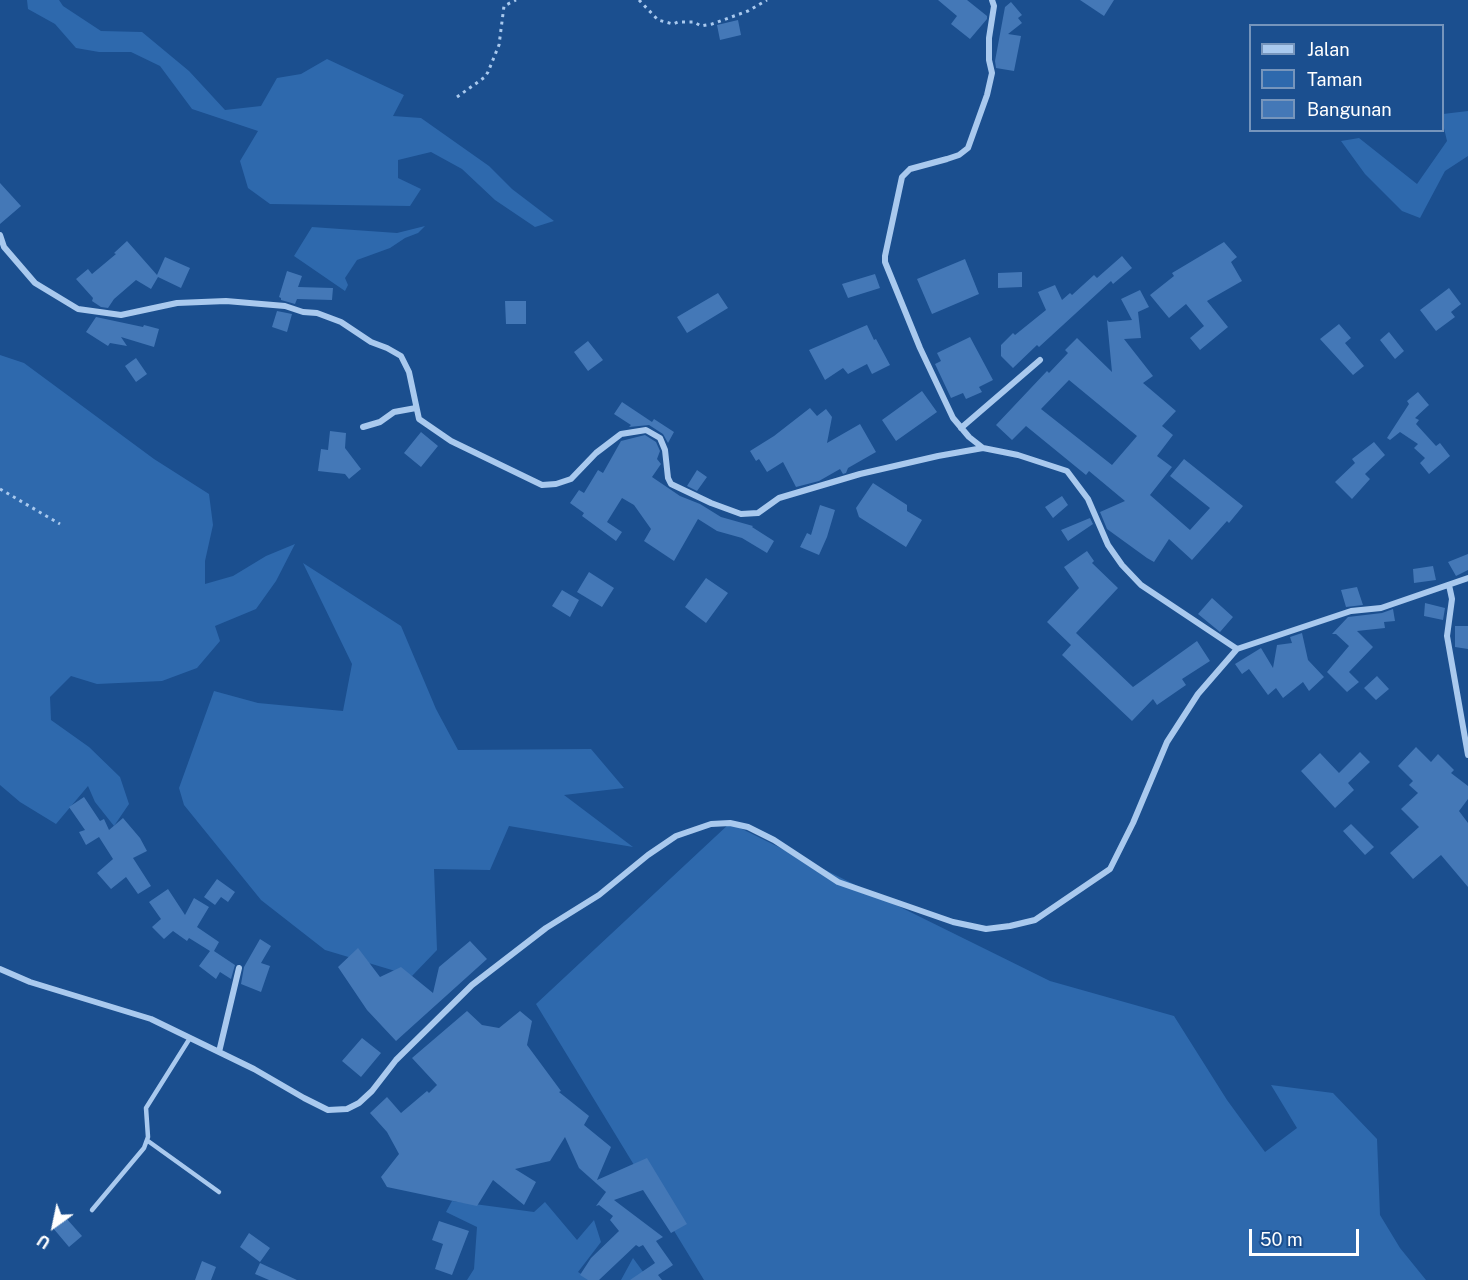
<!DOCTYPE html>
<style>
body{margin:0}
#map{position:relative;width:1468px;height:1280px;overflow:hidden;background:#1b4f8f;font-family:"Public Sans",sans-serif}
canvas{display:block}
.legend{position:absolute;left:1249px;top:24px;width:195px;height:108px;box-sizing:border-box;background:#1b4f8f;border:2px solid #7695bc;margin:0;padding:8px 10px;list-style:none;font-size:18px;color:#fff}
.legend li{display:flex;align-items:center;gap:12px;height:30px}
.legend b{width:30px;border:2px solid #7695bc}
.north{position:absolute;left:24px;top:1196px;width:60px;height:60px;-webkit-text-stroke:4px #1b4f8f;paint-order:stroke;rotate:213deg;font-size:16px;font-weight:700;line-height:24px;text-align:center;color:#fff}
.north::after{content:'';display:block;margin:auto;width:21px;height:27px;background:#fff;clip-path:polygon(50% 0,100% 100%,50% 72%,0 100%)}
.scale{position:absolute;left:1249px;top:1229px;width:110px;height:27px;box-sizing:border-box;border:3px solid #fff;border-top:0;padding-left:8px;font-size:18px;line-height:21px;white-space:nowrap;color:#fff;-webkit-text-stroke:4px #1b4f8f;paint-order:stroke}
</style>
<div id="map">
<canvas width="1468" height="1280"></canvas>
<ul class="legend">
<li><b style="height:8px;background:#a9c9ee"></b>Jalan</li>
<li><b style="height:16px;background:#2e69ad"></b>Taman</li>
<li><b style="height:16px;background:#4478b7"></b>Bangunan</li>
</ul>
<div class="north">U</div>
<div class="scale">50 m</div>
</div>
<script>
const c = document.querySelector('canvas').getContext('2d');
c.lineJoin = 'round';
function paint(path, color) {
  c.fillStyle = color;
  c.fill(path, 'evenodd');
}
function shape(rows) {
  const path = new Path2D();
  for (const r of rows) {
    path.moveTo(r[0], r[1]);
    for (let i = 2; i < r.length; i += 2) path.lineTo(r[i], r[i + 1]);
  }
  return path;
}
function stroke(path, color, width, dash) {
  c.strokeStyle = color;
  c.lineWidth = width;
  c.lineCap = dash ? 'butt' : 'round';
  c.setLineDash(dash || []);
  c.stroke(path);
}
paint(shape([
 [27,0,59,0,63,6,101,31,142,32,189,71,225,110,261,106,277,78,301,74,327,59,404,95,393,116,421,118,489,166,512,189,554,221,535,227,495,200,462,169,431,152,398,160,398,178,421,189,410,206,270,204,248,188,240,161,258,131,192,109,160,66,131,52,99,52,76,48,55,24,28,9],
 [1468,111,1468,156,1445,171,1420,218,1402,211,1365,174,1341,141,1359,138,1417,184,1447,141,1443,124,1443,114],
 [425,226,418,233,405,238,390,248,357,260,345,278,348,285,345,291,294,256,312,227,397,233],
 [0,355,24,363,154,459,209,494,213,525,205,561,205,584,233,576,266,556,295,544,276,581,256,609,215,626,220,641,197,668,162,681,97,684,71,676,50,697,51,720,89,747,120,777,129,804,114,826,95,802,88,786,56,824,20,802,0,785],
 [303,563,401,626,436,709,458,750,591,749,624,788,564,795,633,847,509,826,490,870,434,869,437,950,412,976,325,950,261,900,184,805,179,788,214,691,258,703,343,711,352,664],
 [730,823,1050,981,1174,1016,1227,1100,1265,1152,1297,1128,1271,1085,1333,1093,1377,1139,1380,1215,1400,1248,1426,1280,704,1280,536,1004],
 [452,1201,534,1212,545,1202,577,1240,594,1220,601,1242,578,1272,591,1280,467,1280,474,1269,477,1227,446,1212],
 [633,1258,649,1280,621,1280]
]), '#2e69ad');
paint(shape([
 [938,0,967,0,987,16,987,19,970,39,951,24,957,16],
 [1080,0,1114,0,1104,16],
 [1011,2,1022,15,1018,18,1022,23,1008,34,1021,36,1014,71,996,68,995,61,1005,7],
 [738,20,741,35,720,40,717,25],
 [0,183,21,206,0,224],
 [127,241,157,275,165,257,190,268,181,288,158,277,151,289,136,280,114,299,108,308,101,307,92,301,93,298,76,279,88,269,92,274,116,254,114,253],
 [1224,242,1237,257,1231,262,1242,281,1207,301,1228,327,1200,350,1190,338,1204,326,1186,304,1169,318,1150,295,1174,276,1172,273],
 [1122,256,1132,268,1113,284,1111,281,1039,347,1037,345,1013,368,1001,356,1001,345,1013,333,1015,335,1046,310,1038,292,1055,285,1062,300,1070,293,1072,295,1094,275,1097,278],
 [965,259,979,294,932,314,917,279],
 [287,271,302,276,298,287,333,288,332,300,297,299,295,304,281,300,281,298,279,297],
 [1022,272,1022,287,998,288,998,273],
 [875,274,880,288,848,298,842,284],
 [1449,288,1461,304,1451,312,1455,317,1436,331,1420,310],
 [1140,290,1149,307,1138,312,1141,338,1124,339,1153,376,1143,383,1176,411,1162,426,1173,435,1157,456,1172,467,1150,495,1190,530,1210,508,1170,476,1184,459,1243,506,1229,523,1227,521,1192,560,1169,539,1154,562,1147,558,1107,529,1100,512,1125,501,1089,471,1086,475,1026,426,1012,440,996,425,1047,371,1049,373,1068,353,1065,350,1077,338,1112,372,1107,320,1109,322,1132,320,1121,299],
 [1069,380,1137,436,1112,465,1041,409],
 [718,293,728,308,687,333,677,317],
 [505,301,526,301,526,324,506,324],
 [277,311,292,314,287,332,272,327],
 [96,317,143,327,144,325,159,329,154,347,121,337,127,346,110,343,108,346,86,332],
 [1339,324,1351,338,1345,343,1364,366,1353,375,1320,339],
 [867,325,874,340,876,339,890,365,872,374,867,364,848,374,843,368,825,380,809,350],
 [1389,332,1404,351,1395,359,1380,340],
 [970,337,993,380,979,387,982,392,966,399,963,393,951,398,935,364,941,361,937,353],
 [588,341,603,360,588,371,574,352],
 [136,358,147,374,136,382,125,366],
 [922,391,937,412,896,441,882,420],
 [1418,392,1429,405,1415,418,1419,420,1416,424,1436,446,1440,443,1450,456,1429,474,1420,463,1425,458,1414,448,1418,444,1400,432,1390,440,1387,438,1409,404,1407,401],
 [622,402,652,422,654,419,674,432,668,443,663,434,649,425,629,427,631,425,614,414],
 [810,408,817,416,826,409,832,417,827,443,860,424,876,452,848,468,846,473,843,474,840,469,819,481,796,487,783,462,767,472,759,459,756,461,750,451,774,436],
 [330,431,346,433,345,448,361,469,349,479,345,474,318,471,321,449,328,450],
 [421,432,438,446,421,467,404,453],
 [645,435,656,442,660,451,657,459,661,464,652,477,680,496,700,504,721,517,753,526,752,527,774,541,767,553,742,538,717,531,698,519,674,561,644,541,651,529,634,505,622,498,607,522,622,532,616,541,582,516,584,513,570,503,579,490,584,493,598,470,603,473,621,441],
 [1374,442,1385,455,1365,474,1370,479,1352,499,1335,482,1355,463,1352,459],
 [697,470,707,477,697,491,687,486],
 [873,483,907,505,907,511,922,520,906,547,859,517,856,508],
 [1062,496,1068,505,1053,518,1045,507],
 [820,505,835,510,827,537,819,555,800,547,807,533,811,535],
 [1090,518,1093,524,1068,541,1061,530],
 [1087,551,1094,561,1092,563,1118,588,1076,633,1133,687,1197,641,1210,661,1182,679,1186,685,1157,705,1153,699,1132,721,1062,655,1071,645,1047,622,1079,588,1064,567],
 [1468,554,1468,570,1456,576,1448,562],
 [1433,566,1436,580,1414,583,1413,569],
 [589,572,614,588,602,607,577,592],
 [706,578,728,593,706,623,685,607],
 [1357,587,1363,605,1346,607,1341,590],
 [562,590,579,600,570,617,552,606],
 [1212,598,1233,617,1220,632,1198,614],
 [1425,603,1445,608,1443,620,1424,616],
 [1393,609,1395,621,1384,622,1385,628,1357,631,1373,647,1349,672,1359,682,1347,692,1327,672,1349,646,1336,634,1332,634,1348,617,1382,613],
 [1455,626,1468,626,1468,649,1455,647],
 [1302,633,1308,660,1324,677,1309,691,1303,682,1283,698,1276,688,1268,695,1249,669,1242,674,1235,664,1261,648,1273,668,1277,645,1292,643,1290,637],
 [1377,676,1389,689,1376,700,1364,688],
 [1416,747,1431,762,1438,754,1454,770,1451,773,1468,786,1468,799,1459,811,1468,823,1468,887,1441,855,1413,879,1390,853,1419,827,1401,809,1418,793,1409,785,1413,781,1398,766],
 [1360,752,1370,762,1348,783,1354,790,1335,808,1301,771,1320,753,1339,773],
 [84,797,100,821,104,819,109,830,123,818,140,838,147,851,133,858,151,886,138,894,126,877,111,889,97,873,113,859,99,837,86,845,79,832,85,830,69,807],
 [1351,824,1374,847,1365,855,1343,831],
 [217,879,235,892,228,902,221,897,215,905,204,897],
 [168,889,185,915,194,898,209,907,197,927,219,942,214,951,235,965,231,979,220,972,216,979,199,966,210,951,189,938,187,941,173,931,164,939,152,927,161,919,149,902],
 [260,939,271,946,261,963,270,966,261,992,241,984,244,967],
 [470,941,487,959,396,1041,367,1010,338,967,358,948,380,977,401,967,433,993,439,967],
 [467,1011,482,1025,499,1028,520,1011,532,1021,527,1045,561,1091,559,1092,589,1116,584,1125,611,1147,597,1180,647,1158,687,1224,671,1233,643,1190,614,1200,663,1237,656,1241,673,1265,658,1275,662,1280,630,1280,655,1263,643,1245,639,1247,636,1245,599,1280,588,1280,580,1275,591,1258,619,1231,610,1220,613,1216,599,1205,596,1206,606,1192,579,1168,565,1137,550,1161,515,1169,536,1182,524,1205,493,1180,477,1206,387,1187,381,1177,399,1154,387,1132,370,1113,387,1097,401,1113,427,1091,429,1093,437,1085,412,1058],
 [362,1038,381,1053,361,1077,342,1061],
 [66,1218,82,1236,69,1247,53,1228],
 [439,1221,469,1231,452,1275,435,1269,443,1244,432,1240],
 [249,1233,270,1248,260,1262,240,1247],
 [202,1261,216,1267,211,1280,195,1280],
 [260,1263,297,1280,269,1280,255,1274]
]), '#4478b7');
stroke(shape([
 [639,0,658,20,673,24,678,22,694,22,701,26,712,24,748,11,767,0],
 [457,97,485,77,488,72,499,45,504,6,516,0],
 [0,489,60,524]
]), '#a9c9ee', 3, [3, 4.5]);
stroke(shape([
 [148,1141,219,1192],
 [92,1210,144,1148,148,1137,146,1108,190,1038]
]), '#a9c9ee', 4.5);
stroke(shape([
 [0,235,4,247,35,283,78,309,121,315,177,303,226,301,285,306,303,312,317,313,341,322,371,342,387,348,401,356,409,372,419,419,451,441,542,485,556,484,571,479,596,453,621,434,646,430,660,438,665,450,668,478,671,484,711,503,741,514,758,513,779,498,860,474,938,456,983,448,1018,455,1067,471,1088,499,1108,545,1122,565,1141,585,1237,649],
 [363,427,380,422,394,412,416,408],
 [961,428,1040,360],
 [983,448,969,437,953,418,920,348,885,262,885,256,902,177,910,169,947,159,959,155,968,148,987,95,992,73,989,60,989,38,994,6,992,0],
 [1449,585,1452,599,1447,636,1468,755],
 [0,969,30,982,151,1019,254,1069,304,1098,328,1110,347,1109,359,1103,372,1091,396,1060,472,985,546,928,599,895,648,855,676,836,711,824,730,823,748,827,774,840,838,882,953,922,986,929,1010,926,1035,920,1110,869,1133,823,1167,742,1198,694,1237,649,1351,611,1381,608,1468,578],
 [219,1052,239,968]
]), '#a9c9ee', 6);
</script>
